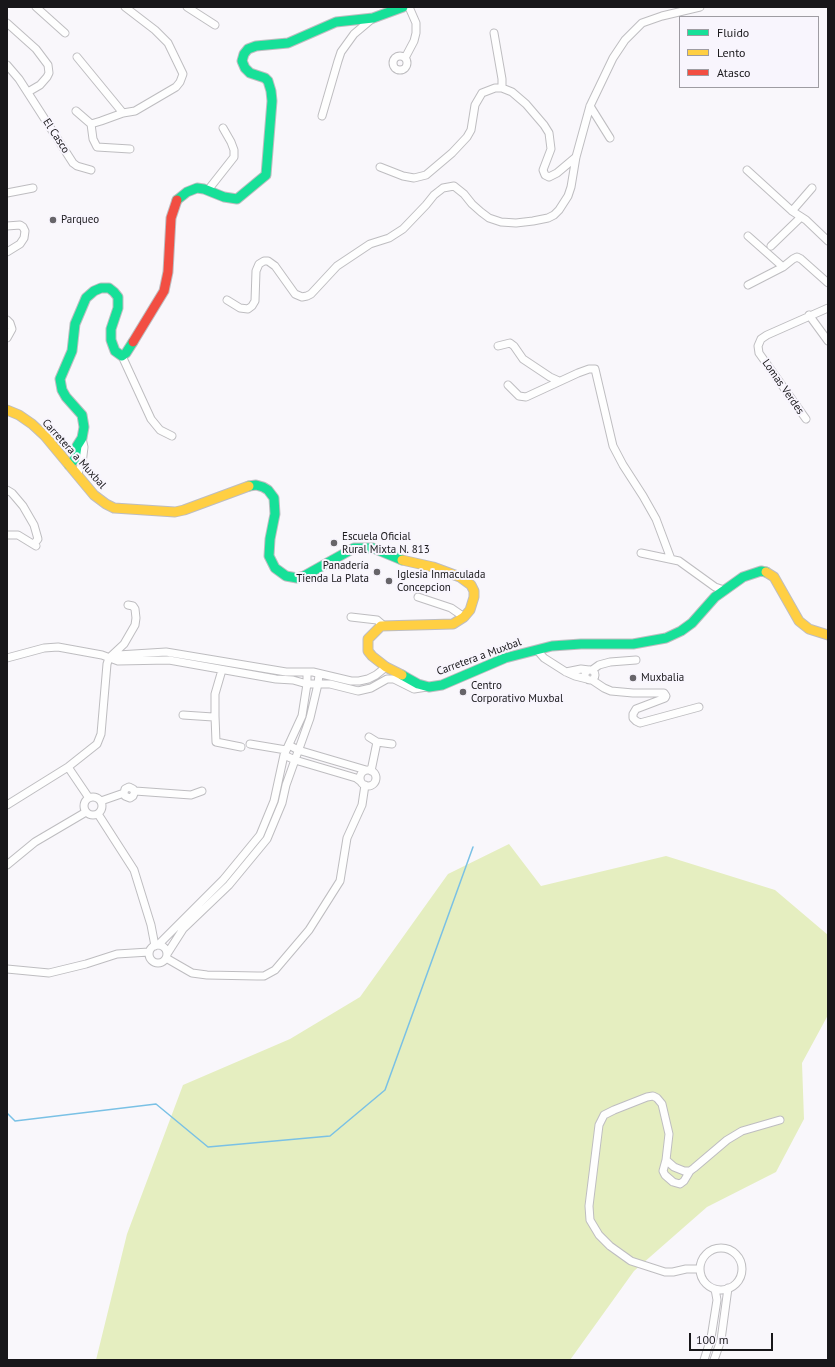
<!DOCTYPE html>
<meta charset="utf-8">
<style>
body{margin:0}
#map{position:relative;width:835px;height:1367px;overflow:hidden;background:#f9f7fb;font-family:"PT Sans",sans-serif}
canvas{display:block}
.frame{position:absolute;inset:0;border:8px solid #18171a;pointer-events:none}
.legend{position:absolute;left:679px;top:16px;width:140px;height:72px;box-sizing:border-box;background:#f8f5fd;border:1px solid #9e9ca2;margin:0;padding:5px 7px;list-style:none;font-size:12px;color:#18171a}
.legend li{display:flex;align-items:center;gap:8px;height:20px}
.legend b{width:20px;border:1px solid #9e9ca2}
.scale{position:absolute;left:689px;top:1333px;width:84px;height:18px;box-sizing:border-box;border:2px solid #18171a;border-top:0;padding-left:5px;font-size:12px;line-height:14px;white-space:nowrap;color:#18171a;-webkit-text-stroke:3px #f8f5fd;paint-order:stroke}
</style>
<div id="map">
<canvas width="835" height="1367"></canvas>
<div class="frame"></div>
<ul class="legend">
<li><b style="height:5px;background:#16e098"></b>Fluido</li>
<li><b style="height:5px;background:#ffcf43"></b>Lento</li>
<li><b style="height:5px;background:#f24e42"></b>Atasco</li>
</ul>
<div class="scale">100 m</div>
</div>
<script>
const c = document.querySelector('canvas').getContext('2d');
c.lineJoin = 'round';
function paint(path, color) {
  c.fillStyle = color;
  c.fill(path, 'evenodd');
}
function shape(rows) {
  const path = new Path2D();
  for (const r of rows) {
    if (r.length === 3) {
      path.moveTo(r[0] + r[2], r[1]);
      path.arc(r[0], r[1], r[2], 0, 2 * Math.PI);
      continue;
    }
    path.moveTo(r[0], r[1]);
    for (let i = 2; i < r.length; i += 2) path.lineTo(r[i], r[i + 1]);
  }
  return path;
}
function stroke(path, color, width, dash) {
  c.strokeStyle = color;
  c.lineWidth = width;
  c.lineCap = dash ? 'butt' : 'round';
  c.setLineDash(dash || []);
  c.stroke(path);
}
function drawText(font, color, halo, rows, align = 'center') {
  c.font = font + ' "PT Sans",sans-serif';
  c.lineWidth = 4;
  c.setLineDash([]);
  c.textBaseline = 'middle';
  c.strokeStyle = halo;
  c.fillStyle = color;
  for (const [text, x, y, turn = 0] of rows) {
    c.save();
    c.translate(x, y);
    c.rotate((+turn || 0) * Math.PI / 180);
    c.textAlign = isNaN(turn) ? turn : align;
    if (halo) c.strokeText(text, 0, 0);
    c.fillText(text, 0, 0);
    c.restore();
  }
}
paint(shape([
 [509,844,541,886,666,856,775,890,828,935,828,1015,802,1063,804,1119,776,1172,707,1207,634,1271,570,1360,96,1360,127,1234,183,1085,290,1039,360,997,448,874]
]), '#e5eec0');
stroke(shape([
 [7,1113,15,1121,156,1104,208,1147,330,1136,385,1090,473,847]
]), '#7ac1e5', 1.5);
const street = shape([
 [36,7,65,33],
 [187,7,215,25],
 [7,23,36,49,48,65,49,73,47,77,40,85,28,92],
 [494,33,502,79,502,88,512,92,526,104,544,125,549,133,551,149,543,170,545,175,549,177,557,173,576,157],
 [400,63,7],
 [77,57,123,113],
 [405,58,414,41,416,33,416,23,409,7],
 [7,65,19,79,73,163,77,166,91,170],
 [590,106,610,138],
 [76,111,91,124,101,121,123,113,135,111,176,87,180,82,183,74,168,43,155,30,125,7],
 [322,116,338,61,341,52,354,34,373,18],
 [91,124,93,139,97,147,130,149],
 [380,167,403,176,414,178,426,175,452,153,467,137,471,130,475,105,482,93,495,88,502,88],
 [747,170,792,211,806,220,828,241],
 [208,190,234,157,234,150,231,142,223,128],
 [7,193,33,188],
 [792,211,812,188],
 [7,226,20,225,23,227,25,231,24,238,20,244,7,252],
 [748,236,783,267],
 [771,246,801,217],
 [748,285,783,267,793,259,797,257,801,259,828,283],
 [227,300,240,308,248,309,252,306,255,301,256,271,259,264,264,261,268,261,275,266,295,294,302,297,307,296,311,294,337,266,370,244,389,238,403,229,426,205,434,195,443,188,454,186,464,194,472,204,481,212,489,218,501,222,516,223,533,221,548,218,554,215,559,210,568,196,571,187,576,157,590,106,613,58,625,40,642,23,662,16,700,7],
 [809,315,828,341],
 [7,320,10,323,12,329,7,338],
 [498,346,510,343,514,346,523,359,550,377,559,381],
 [122,356,151,419,160,430,172,436],
 [508,385,519,396,526,397,578,373,589,369,595,369,613,446,623,465,643,496,656,519,671,559],
 [806,419,759,353,758,346,761,339,767,335,828,308],
 [77,475,82,464,84,447,82,438],
 [7,490,12,493,23,506,34,525,38,539,34,544],
 [7,535,18,535,36,546],
 [641,553,679,561,715,587,724,590],
 [418,597,451,608,464,617],
 [351,617,377,620,384,626],
 [537,650,544,658,566,672,575,676,587,679],
 [7,658,44,648,58,647,102,655,118,661,169,660,276,679,293,680,307,684,330,684,358,691,371,688,387,679,394,679,414,689,427,687],
 [109,658,118,655,166,652,286,672,313,672,351,681,359,681,368,679,376,675,386,667],
 [590,675,5],
 [592,670,599,665,610,662,636,660],
 [566,672,581,669,589,670],
 [592,680,604,688,611,691,633,693,664,693,666,696,665,698,636,709,633,714,633,718,636,721,640,723,699,707],
 [183,715,213,717,215,716,215,694,222,670],
 [215,716,216,742,241,747],
 [369,737,377,742,371,771],
 [377,742,392,744],
 [250,744,286,750],
 [289,745,298,750,366,770],
 [284,755,295,760,356,778,360,781],
 [68,767,89,798],
 [368,778,8],
 [135,791,133,796,130,798,125,796,124,793,125,789,129,787,133,789,135,791,191,795,202,791],
 [93,806,9],
 [101,801,124,793],
 [7,805,68,767,97,744,101,734,107,664,109,658,124,644,135,625,136,618,135,609,133,606,128,605],
 [98,814,134,870,151,925,155,946],
 [7,865,35,842,86,812],
 [158,954,9],
 [158,945,223,880,260,835,274,801,284,755,302,716,307,684,307,672],
 [167,954,183,929,229,885,267,839,282,803,286,785,310,718,318,684,319,674],
 [166,958,192,973,207,975,257,976,264,976,275,970,309,930,340,881,347,838,362,805,365,785],
 [7,969,49,973,86,964,117,954,149,952],
 [666,1160,663,1171,665,1175,673,1182,680,1184,684,1181,690,1171],
 [721,1269,21],
 [700,1269,686,1269,673,1272,665,1272,631,1261,610,1246,599,1235,590,1220,589,1206,599,1125,604,1115,614,1110,647,1097,653,1096,657,1098,662,1104,669,1134,666,1160,674,1167,684,1171,690,1171,694,1168,727,1140,742,1131,780,1120],
 [704,1360,711,1338,717,1300,715,1289],
 [714,1360,721,1340,728,1288]
]);
const fast = shape([
 [177,200,187,192,197,188,204,189,224,197,237,199,266,175,272,101,271,91,268,81,265,78,250,73,245,68,242,61,244,54,248,49,256,46,288,43,336,22,373,18,403,7],
 [69,465,75,459,77,446,82,438,84,427,82,415,66,397,62,390,60,379,72,351,75,324,86,298,94,291,101,288,109,288,114,292,118,297,118,308,111,329,111,340,115,351,122,356,126,353,133,342],
 [249,486,256,485,263,487,268,490,274,498,275,514,270,539,269,556,275,568,286,576,297,578,304,576,354,548,373,548,402,560],
 [402,675,418,684,429,687,442,685,505,658,552,646,581,644,633,644,666,638,681,631,692,623,715,597,743,577,761,571,766,572]
]);
const slow = shape([
 [7,410,19,415,32,424,45,436,94,495,106,504,114,508,175,512,184,510,249,486],
 [766,572,774,577,799,621,809,629,828,635],
 [402,675,386,667,372,656,368,651,368,639,381,626,453,624,464,617,470,610,474,597,474,591,471,585,460,577,433,567,402,560]
]);
const jam = shape([
 [133,342,164,291,168,272,171,218,177,200]
]);
stroke(street, '#bebdc0', 9);
stroke(fast, '#bebdc0', 11);
stroke(slow, '#bebdc0', 11);
stroke(jam, '#bebdc0', 11);
stroke(street, '#fefefe', 7);
stroke(fast, '#16e098', 9);
stroke(slow, '#ffcf43', 9);
stroke(jam, '#f24e42', 9);
for (const [x, y, r, color] of [
 [53,220,4,"#676569"],
 [334,543,4,"#676569"],
 [377,572,4,"#676569"],
 [389,581,4,"#676569"],
 [633,678,4,"#676569"],
 [463,692,4,"#676569"]
]) {
  const dot = new Path2D();
  dot.arc(x, y, r, 0, 2 * Math.PI);
  c.fillStyle = color;
  c.fill(dot);
  stroke(dot, '#f8f5fd', 1.5);
}
drawText('11px', '#18171a', '#f8f5fd', [
 ["El Casco",56,136,57],
 ["Lomas Verdes",783,387,55],
 ["Carretera a Muxbal",74,454,48],
 ["Carretera a Muxbal",479,657,-20]
]);
drawText('11px', '#18171a', '#f8f5fd', [
 ["Parqueo",61,220],
 ["Escuela Oficial",342,537],
 ["Rural Mixta N. 813",342,550],
 ["Panadería",369,566,"right"],
 ["Tienda La Plata",369,579,"right"],
 ["Iglesia Inmaculada",397,575],
 ["Concepcion",397,588],
 ["Muxbalia",641,678],
 ["Centro",471,686],
 ["Corporativo Muxbal",471,699]
], 'left');
</script>
